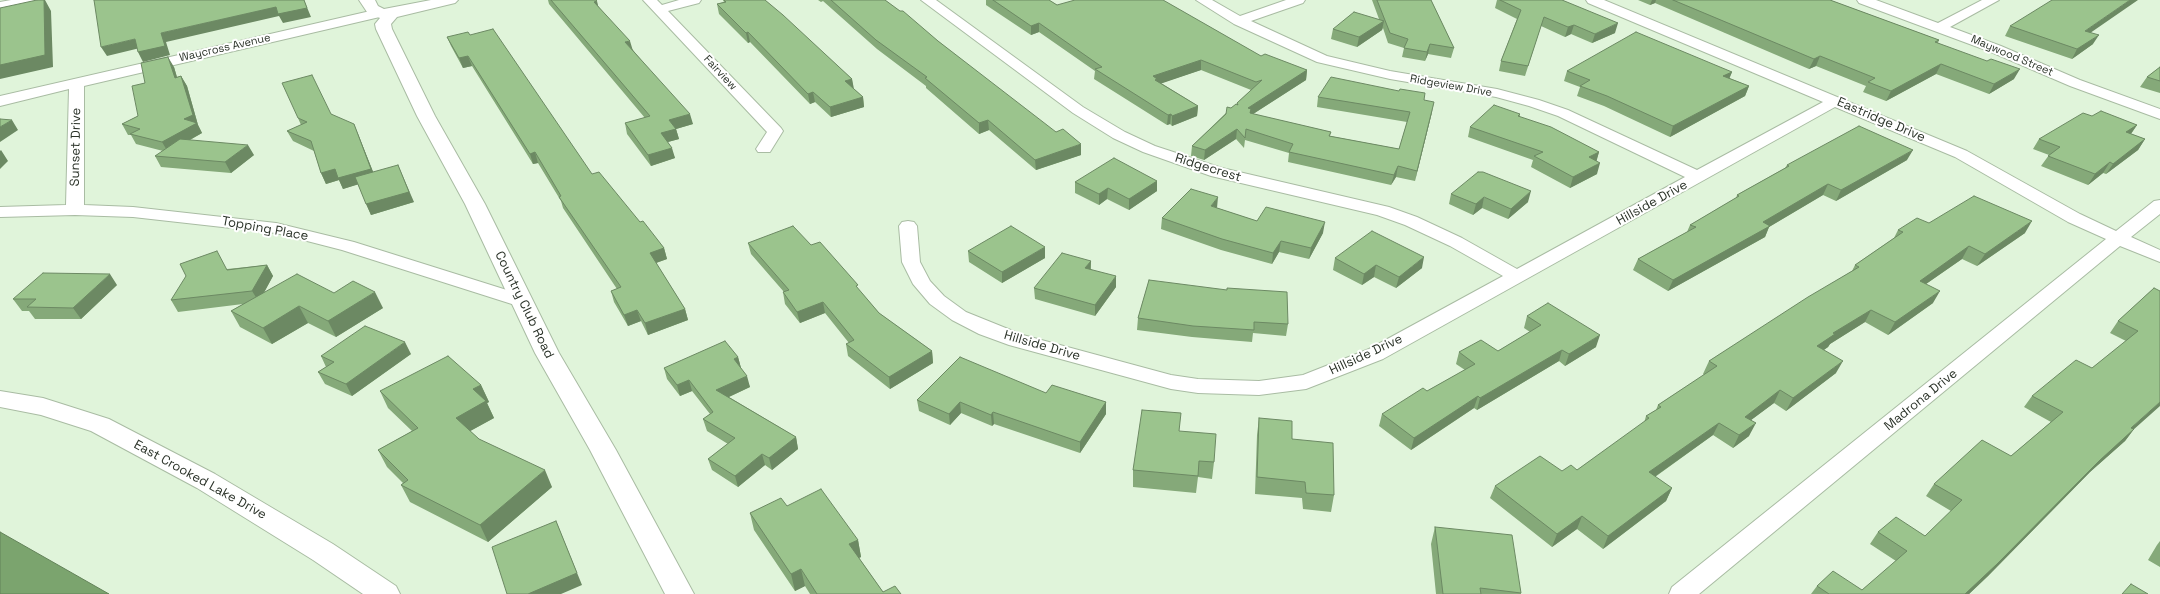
<!DOCTYPE html>
<style>
body{margin:0}
canvas{display:block;background:#e0f4da}
</style>
<canvas width="2160" height="594"></canvas>
<script>
const c = document.querySelector('canvas').getContext('2d');
c.lineJoin = 'round';
function paint(path, color) {
  c.fillStyle = color;
  c.fill(path, 'evenodd');
}
function shape(rows) {
  const path = new Path2D();
  for (const r of rows) {
    path.moveTo(r[0], r[1]);
    for (let i = 2; i < r.length; i += 2) path.lineTo(r[i], r[i + 1]);
  }
  return path;
}
function stroke(path, color, width, dash) {
  c.strokeStyle = color;
  c.lineWidth = width;
  c.lineCap = dash ? 'butt' : 'round';
  c.setLineDash(dash || []);
  c.stroke(path);
}
function drawText(font, color, halo, rows, align = 'center') {
  c.font = font + ' "Space Grotesk",sans-serif';
  c.lineWidth = 4;
  c.setLineDash([]);
  c.textBaseline = 'middle';
  c.strokeStyle = halo;
  c.fillStyle = color;
  for (const [text, x, y, turn = 0] of rows) {
    c.save();
    c.translate(x, y);
    c.rotate((+turn || 0) * Math.PI / 180);
    c.textAlign = isNaN(turn) ? turn : align;
    if (halo) c.strokeText(text, 0, 0);
    c.fillText(text, 0, 0);
    c.restore();
  }
}
const water = shape([
 [0,532,109,594,0,594,0,532]
]);
paint(water, '#7ba46e');
stroke(water, '#638259', 1);
const minor = shape([
 [11,0,38,0,36,3,0,10,0,2,11,0],
 [643,0,657,0,662,5,679,0,701,0,699,3,668,11,781,128,783,131,770,152,758,152,756,149,767,132,643,0],
 [921,0,936,0,1083,107,1125,132,1155,146,1222,168,1389,207,1417,217,1462,238,1517,269,1685,177,1558,116,1529,106,1496,97,1390,79,1317,62,1234,24,1196,0,1212,0,1240,16,1286,0,1305,0,1303,3,1251,21,1327,56,1390,71,1497,89,1539,100,1568,110,1697,170,1823,102,1588,3,1586,0,1604,0,1967,151,2080,214,2116,231,2154,201,2160,200,2160,214,2131,237,2160,250,2160,262,2120,246,1699,594,1669,594,1672,587,2106,239,2068,222,1955,157,1835,107,1383,359,1306,389,1259,395,1198,393,1171,389,1009,345,979,334,952,320,930,304,913,284,902,262,899,226,902,222,908,221,914,222,917,226,920,262,930,281,944,296,966,312,1023,335,1171,375,1198,379,1259,381,1303,375,1369,349,1503,276,1450,246,1405,225,1377,215,1211,176,1143,152,1113,138,1073,113,921,0],
 [1857,0,1876,0,1938,23,1982,0,1999,0,1950,27,2001,46,2080,80,2160,109,2160,119,2070,86,1991,52,1859,3,1857,0],
 [379,9,386,13,384,16,84,86,84,205,133,207,276,223,354,242,529,297,532,301,529,305,522,307,515,305,342,250,276,233,133,217,75,215,0,217,0,207,66,205,69,89,0,106,0,96,379,9]
]);
const tertiary = shape([
 [359,0,375,0,378,6,384,9,431,0,458,0,455,3,397,17,391,24,392,29,435,116,485,204,559,353,616,450,694,594,665,594,590,450,535,353,465,204,417,116,376,29,375,24,380,18,367,12,359,0],
 [0,391,43,398,109,419,215,474,333,544,396,586,400,594,363,594,313,560,197,488,91,431,41,415,0,407,0,391]
]);
stroke(minor, '#a9bca3', 2);
stroke(tertiary, '#a9bca3', 2);
paint(minor, '#fff');
paint(tertiary, '#fff');
paint(shape([
 [548,0,596,0,598,6,633,50,693,124,676,129,679,139,668,142,675,158,651,166,627,134,625,123,645,118,549,4],
 [723,0,765,0,852,79,853,88,863,97,864,107,831,117,815,102,810,104,750,42,748,43,719,14,717,4,724,2],
 [818,0,885,0,938,41,1081,155,1036,170,989,130,979,134,926,88,926,86,877,49,823,1,821,2],
 [986,0,1049,0,1057,5,1261,56,1307,70,1306,80,1253,114,1331,132,1330,136,1399,149,1407,122,1317,107,1318,97,1424,100,1432,112,1415,181,1396,177,1391,185,1288,162,1289,153,1245,140,1244,148,1236,139,1204,160,1191,156,1192,146,1231,108,1237,104,1237,103,1251,90,1201,70,1161,83,1198,106,1197,116,1172,126,1170,124,1167,125,1094,79,1095,71,1039,32,1031,35,986,5],
 [1372,0,1431,0,1454,48,1451,58,1428,54,1425,61,1402,57,1404,48,1388,43,1383,28,1382,30,1357,47,1331,39,1333,29,1379,19],
 [1497,0,1562,0,1615,33,1592,43,1571,34,1565,37,1541,26,1525,76,1499,71,1501,61,1517,19,1495,8],
 [1638,0,1830,0,1939,40,1938,43,2014,79,1989,94,1936,74,1886,101,1863,92,1866,86,1816,66,1809,69,1655,3,1650,5],
 [2010,26,2091,32,2093,44,2072,59,2005,36],
 [470,35,592,174,640,222,664,248,667,259,656,263,685,309,688,320,648,335,641,321,628,326,614,302,611,291,617,289,563,208,561,201,538,163,533,164,472,66,463,68,451,46,447,37],
 [174,67,177,77,181,76,187,86,198,125,202,133,190,140,254,155,231,173,161,167,155,156,163,151,136,144,131,135,128,135,122,124,138,116,145,83],
 [2160,67,2160,93,2140,87,2147,77],
 [1567,71,1732,72,1729,78,1749,86,1745,96,1670,137,1604,106,1577,96,1580,87,1564,81],
 [331,114,358,134,373,172,414,202,371,215,358,184,343,189,339,180,326,184,321,173,314,151,293,141,287,131,301,125,298,118],
 [1520,114,1520,117,1599,152,1596,161,1597,174,1570,188,1531,167,1533,160,1468,137,1470,127],
 [2092,116,2137,125,2131,134,2145,139,2138,150,2106,174,2103,173,2088,185,2041,166,2049,155,2033,149,2039,139],
 [1907,160,1836,201,1823,195,1769,227,1765,237,1668,291,1633,270,1638,259,1687,232,1690,225,1736,198,1737,195,1785,168,1787,165],
 [1157,181,1157,191,1129,210,1107,199,1099,205,1075,193,1075,182],
 [1451,194,1528,202,1508,219,1482,208,1473,215,1449,204],
 [1217,208,1257,221,1323,233,1309,259,1279,252,1272,264,1221,250,1161,229,1162,218],
 [1929,223,2025,233,1977,266,1962,259,1926,284,1933,303,1888,335,1865,322,1830,344,1828,347,1824,350,1836,373,1786,411,1774,403,1751,420,1749,436,1733,448,1713,435,1655,477,1672,488,1666,501,1603,549,1577,529,1552,547,1490,498,1495,486,1562,471,1577,470,1644,423,1646,416,1656,410,1658,405,1704,375,1703,374,1709,361,1852,271,1855,265,1894,238,1898,230],
 [748,243,811,245,859,290,879,313,932,351,933,363,890,389,848,356,846,344,849,343,825,313,800,323,785,304,783,292,784,292,751,254],
 [968,251,1045,258,1002,283,969,262],
 [1335,258,1422,268,1396,288,1374,277,1362,285,1333,270],
 [1091,261,1091,269,1116,287,1095,316,1035,299,1034,288],
 [267,265,273,276,264,292,334,293,383,308,336,337,308,323,272,344,240,327,231,311,243,304,178,312,171,300,227,269],
 [1149,280,1288,324,1286,336,1253,333,1252,342,1192,337,1137,330,1138,318],
 [117,285,81,319,35,319,29,311,22,311,13,299],
 [2154,288,2134,429,2125,441,2090,472,1988,576,1969,594,1811,594,1817,586,1862,590,1896,561,1870,544,1878,532,1925,536,1951,511,1926,496,1934,484,2011,456,2051,422,2024,407,2032,396,2092,368,2126,341,2110,333,2118,321],
 [1527,316,1596,347,1565,366,1559,361,1477,410,1474,408,1411,450,1379,426,1382,414,1427,391,1465,370,1456,364,1459,352,1498,351,1530,332,1524,328],
 [411,354,352,396,325,384,318,372,326,367,321,356],
 [738,357,741,368,750,387,729,397,796,437,798,449,772,470,765,465,738,487,712,470,708,459,728,444,707,431,703,419,710,414,692,391,680,396,667,379,664,368],
 [481,385,489,402,487,403,494,418,470,431,479,439,552,487,488,542,410,502,401,485,403,483,387,467,378,450,412,431,388,408,380,391],
 [1046,393,1106,402,1106,414,1080,453,994,424,992,426,961,413,950,425,919,411,917,400],
 [1259,418,1292,439,1334,495,1331,512,1303,509,1302,498,1255,494,1257,435],
 [1179,431,1214,462,1212,479,1198,477,1196,493,1133,487,1133,470],
 [787,506,858,540,861,557,859,558,883,592,901,594,810,594,805,586,795,591,754,530,750,513],
 [1435,527,1521,593,1521,594,1436,594,1431,544],
 [2160,541,2160,567,2148,560,2157,545]
]), '#85a979');
paint(shape([
 [44,0,45,0,51,11,53,67,0,79,0,65],
 [304,0,311,17,283,23,279,16,166,42,170,55,143,62,138,52,161,33],
 [1652,0,1656,0,1655,3,1650,5],
 [2130,0,2138,0,2080,40,2085,31],
 [597,1,599,10,594,2],
 [1384,21,1382,30,1357,47,1359,37],
 [1039,23,1039,32,1031,35,1031,26],
 [1618,23,1615,33,1592,43,1595,34],
 [1574,25,1571,34,1565,37,1568,27],
 [748,32,750,42,748,43,746,33],
 [2099,35,2093,44,2072,59,2077,49],
 [135,39,140,48,107,56,101,47],
 [630,41,633,51,625,42],
 [1430,44,1428,54,1425,61,1427,52],
 [468,56,472,66,463,68,459,58],
 [1820,56,1816,66,1809,69,1814,59],
 [168,57,174,67,180,88,175,78],
 [1201,60,1201,70,1157,85,1153,76],
 [1941,64,1936,74,1886,101,1891,91],
 [2020,69,2014,79,1989,94,1994,84],
 [1307,70,1306,80,1250,116,1248,108],
 [1732,72,1728,82,1723,76],
 [181,76,187,86,198,125,202,133,168,152,162,142,184,119],
 [852,79,854,89,845,81],
 [1749,86,1745,96,1670,137,1673,126],
 [813,92,815,102,810,104,808,94],
 [863,97,864,107,831,117,830,107],
 [1434,102,1432,112,1415,181,1417,171],
 [1198,106,1197,116,1172,126,1172,116],
 [690,114,693,124,676,129,679,139,664,143,661,133,669,120],
 [1171,114,1170,124,1167,125,1168,115],
 [12,120,18,130,0,142,0,127],
 [988,120,989,130,979,134,979,123],
 [354,124,376,179,343,189,339,180,326,184,321,173,335,169],
 [2137,125,2130,135,2126,132],
 [1237,129,1236,139,1204,160,1205,150],
 [2145,139,2138,150,2106,174,2113,164],
 [1081,144,1081,155,1036,170,1035,160],
 [248,145,254,155,231,173,225,162],
 [672,148,675,158,651,166,648,155],
 [1,150,8,161,0,169,0,151],
 [1913,150,1907,160,1836,201,1841,190],
 [535,152,538,163,533,164,530,154],
 [1599,152,1596,163,1589,157],
 [2110,162,2103,173,2088,185,2095,174],
 [1600,163,1597,174,1570,188,1573,177],
 [398,165,414,202,371,215,366,204],
 [1398,166,1396,177,1391,185,1394,175],
 [1157,181,1157,191,1129,210,1129,199],
 [1828,184,1823,195,1769,227,1765,237,1668,291,1673,280,1763,222],
 [1108,188,1107,199,1099,205,1099,194],
 [1531,191,1528,202,1508,219,1511,209],
 [1218,197,1217,208,1211,206],
 [1484,197,1482,208,1473,215,1476,204],
 [2032,221,2025,233,1977,266,1985,254],
 [1325,222,1323,233,1309,259,1311,248],
 [1281,241,1279,252,1272,264,1273,253],
 [1969,246,1962,259,1913,293,1920,281],
 [1045,247,1045,258,1002,283,1002,272],
 [664,248,667,259,653,264,650,253],
 [1424,257,1422,268,1396,288,1399,277],
 [1091,261,1090,272,1085,268],
 [267,265,273,276,259,302,252,291],
 [1376,265,1374,277,1362,285,1364,274],
 [110,274,117,285,81,319,73,308],
 [1116,276,1116,287,1095,316,1095,305],
 [1940,291,1933,303,1888,335,1895,322],
 [375,292,383,308,336,337,328,321],
 [823,302,825,313,800,323,797,312],
 [299,306,308,323,272,344,263,328],
 [685,309,688,320,648,335,645,323],
 [637,310,641,321,628,326,624,315],
 [1871,310,1865,322,1830,344,1828,347,1810,359,1817,346,1833,333],
 [1600,335,1596,347,1565,366,1569,354],
 [405,342,411,354,352,396,346,384],
 [1562,350,1559,361,1477,410,1480,398],
 [932,351,933,363,890,389,889,377],
 [738,357,741,368,734,359],
 [1843,361,1836,373,1786,411,1793,398],
 [747,376,750,387,720,401,716,390],
 [689,380,692,391,680,396,677,385],
 [481,385,489,402,487,403,494,418,463,435,456,418,473,389],
 [1780,390,1774,403,1739,429,1745,417],
 [1478,396,1474,408,1411,450,1414,438],
 [960,402,961,413,950,425,949,414],
 [1106,402,1106,414,1080,453,1080,442],
 [2160,402,2160,406,2123,439,2134,429,2125,441,2090,472,1988,576,1969,594,1965,594,2131,428],
 [993,412,994,424,992,426,991,415],
 [1719,423,1713,435,1643,485,1649,472],
 [1756,423,1749,436,1733,448,1739,435],
 [796,437,798,449,772,470,769,458],
 [762,454,765,465,738,487,735,476],
 [545,470,552,487,488,542,480,525],
 [1672,488,1666,501,1603,549,1608,536],
 [1582,516,1577,529,1552,547,1557,534],
 [556,521,582,585,561,594,528,594],
 [858,540,861,557,852,561,849,544],
 [801,569,805,586,795,591,791,574]
]), '#6c8963');
const building = shape([
 [37,0,44,0,45,55,0,65,0,8,37,0],
 [94,0,304,0,307,8,278,14,276,7,161,33,165,46,138,52,135,39,101,47,94,0],
 [551,0,596,0,597,1,594,2,630,41,625,42,690,114,669,120,676,129,661,133,672,148,648,155,625,123,650,116,551,0],
 [724,0,765,0,783,15,852,79,845,81,863,97,830,107,813,92,808,94,748,32,746,33,717,4,726,2,724,0],
 [831,0,885,0,900,11,903,11,938,41,1056,132,1063,129,1081,144,1035,160,988,120,979,123,925,78,927,77,876,40,831,0],
 [993,0,1049,0,1057,5,1075,0,1163,0,1261,56,1265,54,1307,70,1248,108,1251,109,1250,113,1331,132,1329,136,1399,149,1410,112,1318,97,1331,77,1399,91,1400,89,1425,93,1424,100,1434,102,1417,171,1398,166,1394,175,1289,152,1293,144,1246,129,1245,138,1237,129,1205,150,1192,146,1226,114,1227,107,1231,108,1236,104,1238,105,1237,103,1262,80,1256,82,1201,60,1153,76,1157,79,1155,80,1198,106,1172,116,1171,114,1168,115,1095,69,1102,67,1039,23,1031,26,993,0],
 [1377,0,1431,0,1454,48,1430,44,1427,52,1404,48,1408,39,1390,33,1377,0],
 [1500,0,1562,0,1618,23,1595,34,1574,25,1568,27,1544,17,1528,66,1501,61,1521,10,1500,0],
 [1673,0,1830,0,1939,40,1935,42,1987,61,1991,59,2020,69,1994,84,1941,64,1891,91,1868,82,1875,78,1820,56,1814,59,1673,0],
 [2052,0,2130,0,2085,31,2099,35,2077,49,2010,26,2052,0],
 [1354,12,1384,21,1359,37,1333,29,1354,12],
 [493,29,592,174,599,172,640,222,643,221,664,248,650,253,685,309,645,323,637,310,624,315,611,291,621,287,559,197,561,196,535,152,530,154,468,56,459,58,447,37,468,32,470,35,493,29],
 [1636,32,1732,72,1723,76,1749,86,1673,126,1607,96,1580,86,1590,80,1567,71,1636,32],
 [168,57,175,78,181,76,193,115,184,119,197,123,162,142,130,134,140,129,122,124,138,116,132,86,145,83,141,63,168,57],
 [2160,67,2160,81,2147,77,2160,67],
 [312,75,331,114,354,124,371,169,338,178,335,169,321,173,311,141,287,131,307,122,298,118,282,83,312,75],
 [1494,105,1520,114,1518,116,1551,127,1599,152,1589,157,1600,163,1573,177,1534,156,1543,152,1470,127,1494,105],
 [2101,111,2137,125,2126,132,2145,139,2113,164,2110,162,2095,174,2048,156,2060,147,2039,139,2083,113,2092,116,2101,111],
 [0,119,12,120,0,127,0,119],
 [1859,126,1913,150,1841,190,1828,184,1763,222,1770,226,1673,280,1638,259,1696,227,1690,225,1739,196,1737,195,1789,166,1787,165,1859,126],
 [180,139,248,145,225,162,155,156,180,139],
 [1114,158,1157,181,1129,199,1108,188,1099,194,1075,182,1114,158],
 [398,165,409,192,366,204,355,177,398,165],
 [1478,172,1483,172,1531,191,1511,209,1484,197,1476,204,1451,194,1478,172],
 [1191,189,1218,197,1211,206,1257,221,1266,207,1325,222,1311,248,1281,241,1273,253,1222,239,1162,218,1191,189],
 [1974,196,2032,221,1985,254,1969,246,1920,281,1940,291,1895,322,1871,310,1833,333,1835,334,1817,346,1843,361,1793,398,1780,390,1745,417,1756,423,1739,435,1719,423,1649,472,1672,488,1608,536,1582,516,1557,534,1495,486,1540,456,1562,471,1571,465,1577,470,1649,418,1646,416,1661,407,1658,405,1717,366,1709,361,1808,297,1859,267,1855,265,1903,232,1898,230,1917,218,1929,223,1974,196],
 [793,226,811,245,820,242,858,285,856,286,879,313,932,351,889,377,846,344,854,340,823,302,797,312,783,292,789,290,748,243,793,226],
 [1011,226,1045,247,1002,272,968,251,1011,226],
 [1372,231,1424,257,1399,277,1376,265,1364,274,1335,258,1372,231],
 [217,251,227,270,267,265,252,291,171,300,186,276,180,264,217,251],
 [1062,253,1091,261,1085,268,1116,276,1095,305,1034,288,1062,253],
 [43,273,110,274,73,308,27,307,36,299,13,299,43,273],
 [297,274,334,293,353,281,375,292,328,321,299,306,263,328,231,311,297,274],
 [1149,280,1227,290,1227,288,1287,292,1288,324,1254,322,1254,330,1193,326,1138,318,1149,280],
 [2154,288,2160,291,2160,402,2131,428,2134,429,2099,461,1997,564,1965,594,1829,594,1817,586,1833,571,1862,590,1907,551,1878,532,1896,517,1925,536,1962,500,1934,484,1982,440,2011,456,2063,412,2032,396,2076,360,2092,368,2138,331,2118,321,2154,288],
 [1548,303,1600,335,1569,354,1562,350,1480,398,1478,396,1414,438,1382,414,1423,388,1427,391,1475,364,1459,352,1481,340,1498,351,1541,325,1527,316,1548,303],
 [365,326,405,342,346,384,318,372,334,362,321,356,365,326],
 [725,341,738,357,734,359,747,376,716,390,796,437,769,458,762,454,735,476,708,459,735,438,703,419,713,412,689,380,677,385,664,368,725,341],
 [448,356,481,385,473,389,486,401,456,418,479,439,545,470,480,525,401,485,408,480,378,450,418,428,380,391,448,356],
 [960,357,1046,393,1052,385,1106,402,1080,442,993,412,991,415,960,402,949,414,917,400,960,357],
 [1142,410,1181,413,1179,431,1216,434,1214,462,1199,461,1198,476,1133,470,1142,410],
 [1259,418,1292,421,1292,439,1333,443,1334,495,1306,493,1305,482,1257,477,1259,418],
 [821,489,858,540,849,544,883,592,895,586,901,594,817,594,801,569,791,574,750,513,781,498,787,506,821,489],
 [556,521,577,573,528,594,507,594,492,547,556,521],
 [1435,527,1512,535,1521,593,1480,588,1481,594,1443,594,1435,527],
 [2131,584,2148,594,2122,594,2131,584]
]);
paint(building, '#9bc48d');
stroke(building, '#6c8963', 1);
drawText('11px', '#2b3329', '#fff', [
 ["Waycross Avenue",225,48,-13],
 ["Maywood Street",2012,56,23],
 ["Fairview",720,73,47],
 ["Ridgeview Drive",1451,86,10]
]);
drawText('13px', '#2b3329', '#fff', [
 ["Eastridge Drive",1881,120,23],
 ["Sunset Drive",76,147,-89],
 ["Ridgecrest",1208,168,17],
 ["Hillside Drive",1652,203,-29],
 ["Topping Place",265,229,10],
 ["Country Club Road",524,305,64],
 ["Hillside Drive",1042,346,16],
 ["Hillside Drive",1366,355,-25],
 ["Madrona Drive",1921,400,-39],
 ["East Crooked Lake Drive",200,480,29]
]);
</script>
